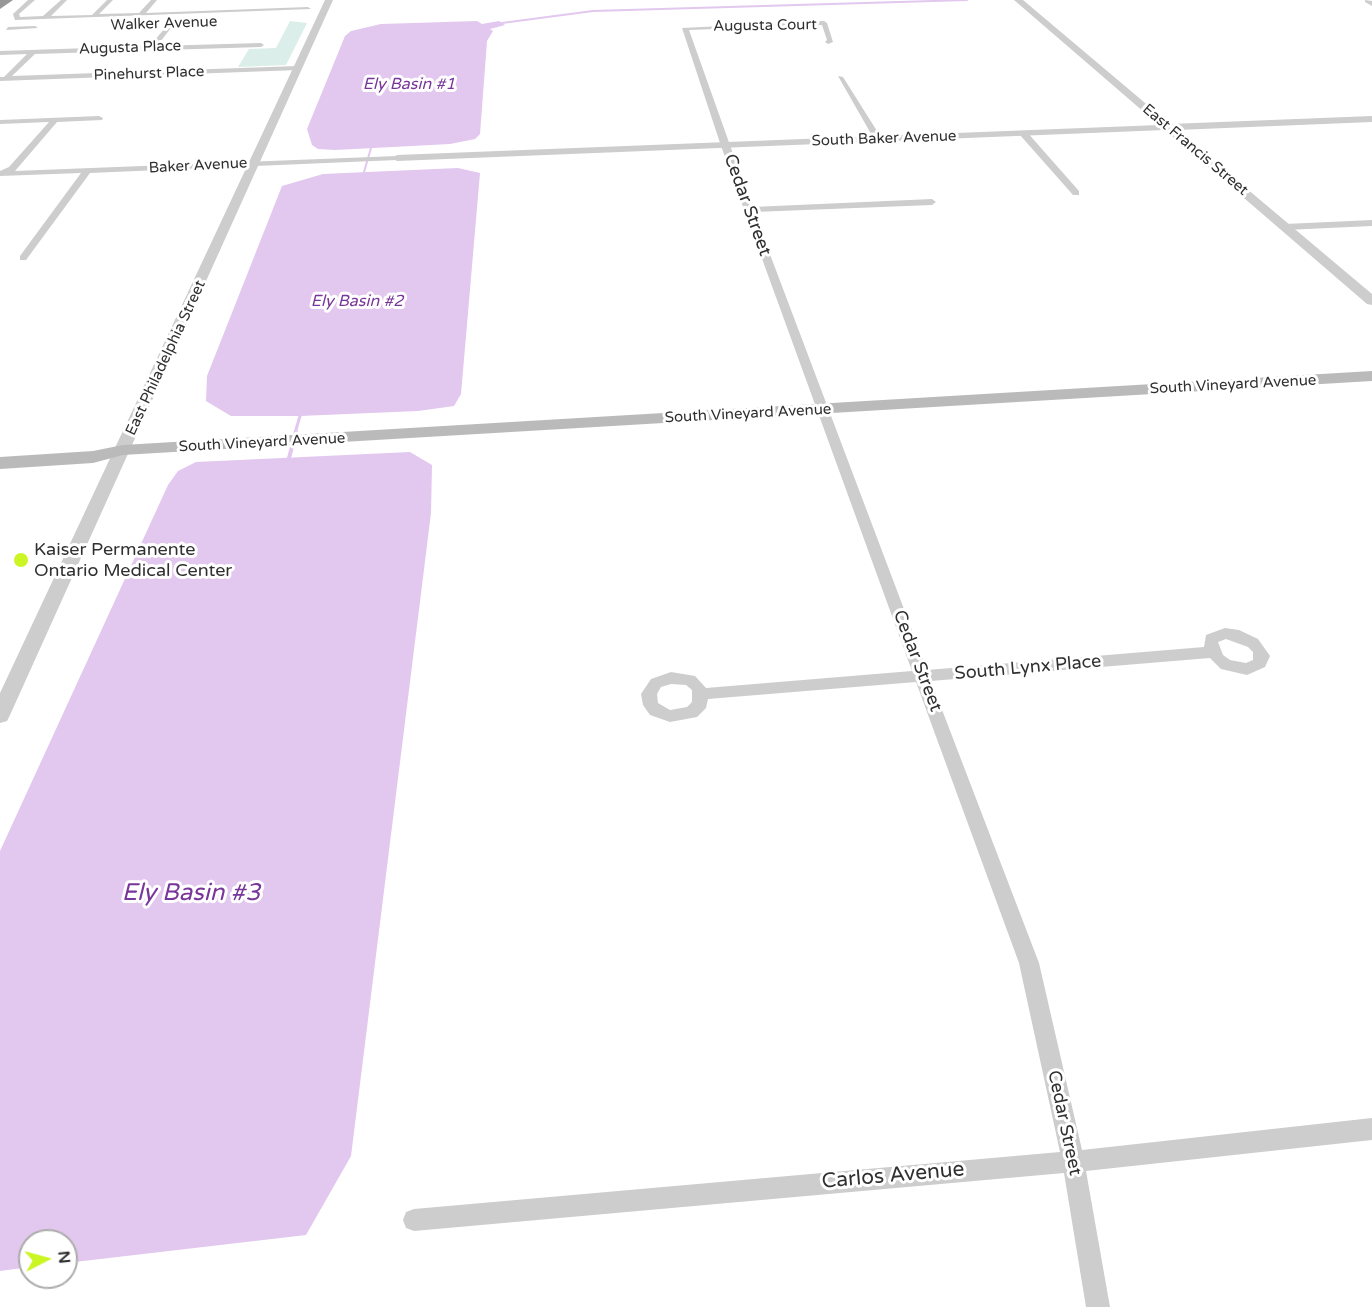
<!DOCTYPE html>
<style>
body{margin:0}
#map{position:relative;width:1372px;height:1307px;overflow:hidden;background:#fff;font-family:"Varela Round",sans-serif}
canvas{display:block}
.north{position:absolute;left:18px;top:1229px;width:60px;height:60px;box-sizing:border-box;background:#fff;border:2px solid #acacac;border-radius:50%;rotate:84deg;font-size:16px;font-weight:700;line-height:24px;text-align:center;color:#303030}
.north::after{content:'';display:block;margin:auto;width:21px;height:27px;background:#cbf523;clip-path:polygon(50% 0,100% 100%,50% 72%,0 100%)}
</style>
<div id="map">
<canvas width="1372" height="1307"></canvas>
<div class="north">N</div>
</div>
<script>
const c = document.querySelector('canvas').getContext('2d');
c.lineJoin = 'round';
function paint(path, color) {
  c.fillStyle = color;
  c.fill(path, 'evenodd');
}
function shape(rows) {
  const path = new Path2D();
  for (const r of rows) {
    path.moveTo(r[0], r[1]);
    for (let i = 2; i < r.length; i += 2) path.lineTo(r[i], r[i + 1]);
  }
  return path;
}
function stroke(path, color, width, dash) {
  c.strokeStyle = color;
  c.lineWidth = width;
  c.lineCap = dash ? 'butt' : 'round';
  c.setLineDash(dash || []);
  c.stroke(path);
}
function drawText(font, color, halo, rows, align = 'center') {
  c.font = font + ' "Varela Round",sans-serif';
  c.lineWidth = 6;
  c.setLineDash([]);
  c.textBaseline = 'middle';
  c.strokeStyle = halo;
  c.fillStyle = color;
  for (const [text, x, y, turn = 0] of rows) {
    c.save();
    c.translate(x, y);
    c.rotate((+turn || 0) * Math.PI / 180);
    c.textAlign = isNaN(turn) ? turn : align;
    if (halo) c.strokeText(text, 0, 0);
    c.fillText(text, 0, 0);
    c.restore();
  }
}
paint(shape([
 [290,21,307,23,286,65,238,67,249,49,276,48]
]), '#dceee9');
paint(shape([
 [477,21,482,24,499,21,505,25,490,29,493,31,487,41,480,134,475,139,450,144,335,150,318,149,312,145,307,129,345,36,351,31,381,24],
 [458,168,480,173,461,394,454,406,418,411,300,416,231,416,206,401,207,376,282,186,323,174],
 [410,452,432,465,431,513,351,1156,306,1235,66,1263,66,1241,30,1241,30,1267,0,1271,0,851,168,485,178,471,196,462]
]), '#e2c7ef');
stroke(shape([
 [502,23,593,11,967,0],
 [364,172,371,148]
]), '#e2c7ef', 2);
stroke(shape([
 [295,433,300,416]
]), '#e2c7ef', 3);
stroke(shape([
 [289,458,296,432]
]), '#e2c7ef', 4);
paint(shape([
 [28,0,35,0,19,14,20,17,43,16,61,0,67,0,51,16,92,15,107,0,113,0,99,14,139,13,151,0,157,0,146,13,308,7,311,9,15,20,13,14,28,0],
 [1365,0,1372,1,1372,6,1365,2,1365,0],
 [824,21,827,23,833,42,828,44,825,42,827,40,822,25,689,30,752,207,932,199,936,202,932,205,754,212,927,670,1204,647,1206,635,1225,628,1239,630,1258,639,1270,656,1265,667,1247,675,1221,669,1210,658,931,681,1039,963,1082,1150,1372,1118,1372,1140,1086,1171,1110,1307,1086,1307,1064,1173,414,1231,406,1228,403,1220,406,1212,414,1209,1060,1152,1019,963,916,682,708,699,706,708,697,717,670,722,650,715,643,705,641,694,651,679,671,672,695,676,706,688,912,671,721,146,682,28,824,21],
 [1226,639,1248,647,1253,652,1253,660,1246,663,1230,660,1223,655,1218,642,1226,639],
 [671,684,686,685,692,690,692,702,687,707,670,710,658,703,657,694,661,687,671,684],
 [169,23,174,24,157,46,261,43,264,45,261,47,35,54,12,76,298,66,301,68,298,70,0,81,0,77,4,77,27,54,0,55,0,51,150,46,169,23],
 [8,27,35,26,38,28,6,30,8,27],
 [838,76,843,77,882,139,881,141,874,139,838,76],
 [99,116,103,118,102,120,57,122,15,171,397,156,401,158,397,160,90,173,26,260,20,260,20,256,81,173,0,176,0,171,9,167,49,122,0,124,0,120,99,116],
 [1020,131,1026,131,1079,191,1079,195,1073,195,1020,135,1020,131],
 [1372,220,1372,226,1285,230,1280,227,1285,224,1372,220]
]), '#cdcdcd');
paint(shape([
 [325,0,333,0,10,715,7,721,0,723,0,693,325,0],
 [1014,0,1023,0,1170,124,1372,116,1372,122,1177,130,1372,294,1372,305,1367,304,1165,130,397,161,392,158,397,155,1159,125,1014,0]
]), '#cdcdcd');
paint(shape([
 [1372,371,1372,381,123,455,93,463,0,469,0,457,93,451,123,445,1372,371]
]), '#bababa');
paint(shape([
 [0,0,13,0,0,9,0,0]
]), '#979797');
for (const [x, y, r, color] of [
 [21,560,8,"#cbf523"]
]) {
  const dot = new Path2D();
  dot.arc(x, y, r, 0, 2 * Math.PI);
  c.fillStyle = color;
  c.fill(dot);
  stroke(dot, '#fff', 2);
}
drawText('15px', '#303030', '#fff', [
 ["Walker Avenue",164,24,-2],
 ["Augusta Court",765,26,-1],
 ["Augusta Place",130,48,-2],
 ["Pinehurst Place",149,74,-2],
 ["South Baker Avenue",884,139,-2],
 ["East Francis Street",1195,150,40],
 ["Baker Avenue",198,166,-3],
 ["East Philadelphia Street",166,358,-65],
 ["South Vineyard Avenue",1233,385,-3],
 ["South Vineyard Avenue",748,414,-3],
 ["South Vineyard Avenue",262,443,-3]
]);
drawText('italic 16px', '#78359a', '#fff', [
 ["Ely Basin #1",409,85],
 ["Ely Basin #2",357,302]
]);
drawText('18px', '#303030', '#fff', [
 ["Cedar Street",747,205,70],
 ["Cedar Street",917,661,69],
 ["South Lynx Place",1028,668,-5],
 ["Cedar Street",1064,1123,78]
]);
drawText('18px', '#303030', '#fff', [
 ["Kaiser Permanente",34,550],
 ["Ontario Medical Center",34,571]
], 'left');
drawText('21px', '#303030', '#fff', [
 ["Carlos Avenue",893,1176,-5]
]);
drawText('italic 24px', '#78359a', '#fff', [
 ["Ely Basin #3",191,894]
]);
</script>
